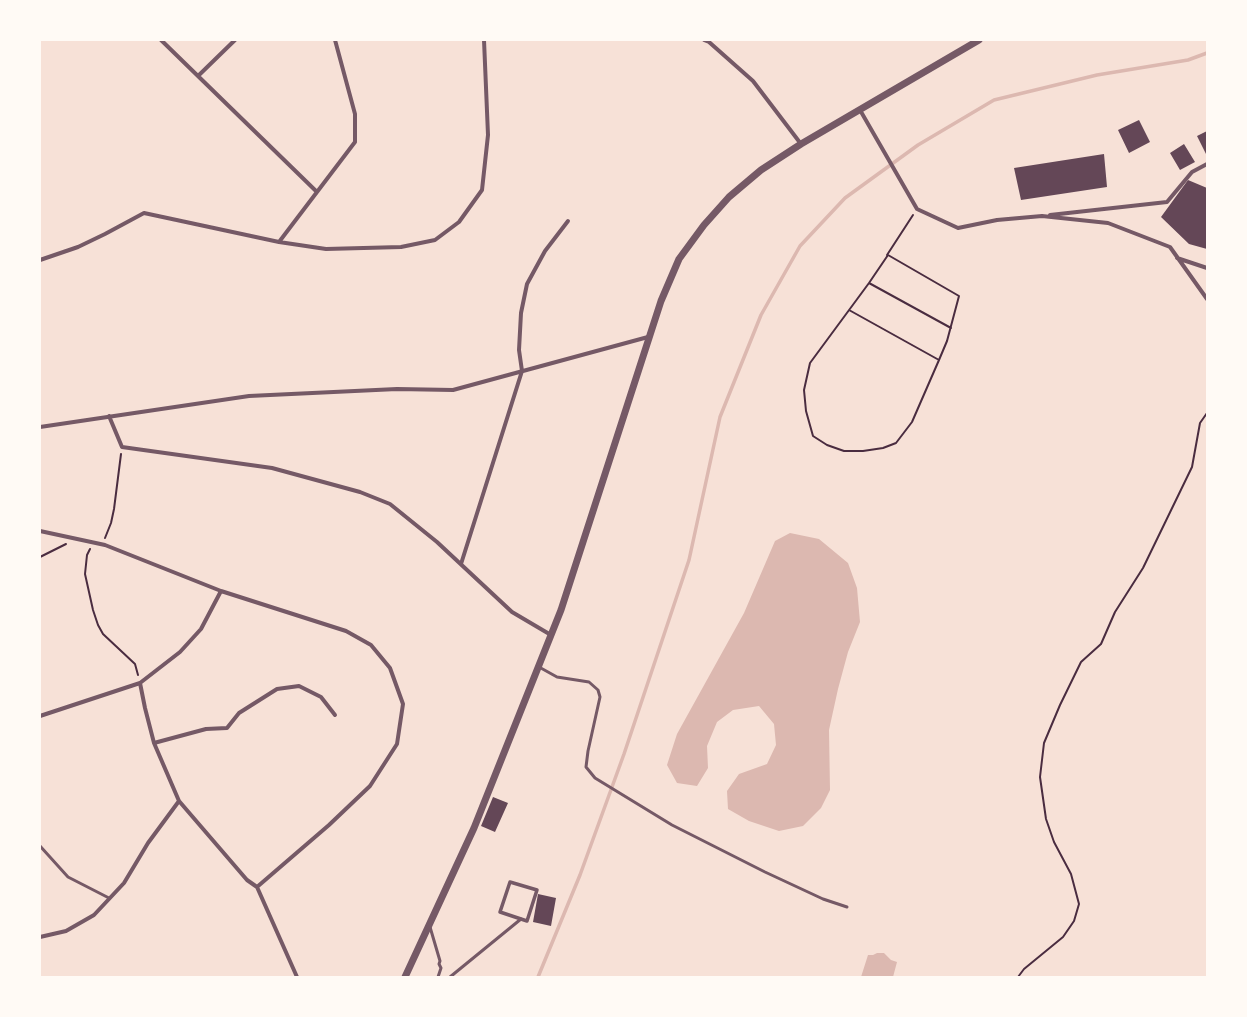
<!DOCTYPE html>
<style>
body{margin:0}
#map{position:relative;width:1247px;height:1017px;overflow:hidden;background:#f7e1d7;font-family:"Nunito Sans",sans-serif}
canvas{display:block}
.frame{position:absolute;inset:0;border:41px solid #fffaf5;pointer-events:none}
</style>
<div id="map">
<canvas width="1247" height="1017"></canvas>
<div class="frame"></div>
</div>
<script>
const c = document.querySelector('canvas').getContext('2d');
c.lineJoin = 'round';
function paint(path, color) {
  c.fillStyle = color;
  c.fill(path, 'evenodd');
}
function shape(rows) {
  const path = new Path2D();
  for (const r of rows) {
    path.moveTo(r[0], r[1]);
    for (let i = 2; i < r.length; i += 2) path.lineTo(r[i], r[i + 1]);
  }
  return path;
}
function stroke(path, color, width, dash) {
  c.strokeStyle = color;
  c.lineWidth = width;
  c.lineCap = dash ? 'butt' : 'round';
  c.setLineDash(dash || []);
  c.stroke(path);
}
paint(shape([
 [790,533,819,539,848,563,857,588,860,622,848,652,838,689,829,730,830,790,821,808,803,826,779,831,749,821,728,809,727,791,739,774,767,764,776,745,774,724,759,706,733,710,717,722,707,746,708,768,697,786,677,783,667,765,677,734,744,613,775,541],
 [877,953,884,953,891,960,897,962,893,977,861,977,868,955,873,955]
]), '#dcb8b0');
stroke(shape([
 [538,977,580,875,624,754,689,560,720,417,761,315,800,246,845,198,918,145,994,100,1097,75,1188,60,1207,53]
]), '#dcb8b0', 3.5);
paint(shape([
 [1139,120,1150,142,1129,153,1118,130],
 [1207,131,1207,153,1206,154,1197,136],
 [1184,144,1195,162,1180,170,1170,153],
 [1104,154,1107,187,1021,200,1014,168],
 [1188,180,1207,188,1207,249,1189,244,1161,217],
 [493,797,508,803,495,832,481,826],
 [538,894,556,898,551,926,533,922]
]), '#644757');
stroke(shape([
 [887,255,913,215],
 [869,283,888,255,959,296,947,341,939,360,912,422,896,443,883,448,863,451,844,451,827,445,813,436,806,411,804,390,810,363,869,283,951,328],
 [849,310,939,360],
 [105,538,111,523,114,509,121,454],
 [90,549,87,555,85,574,93,610,98,625,103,634,135,664,138,675],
 [40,557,66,544],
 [1018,977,1024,969,1063,937,1074,921,1079,904,1071,874,1054,842,1046,819,1040,777,1044,743,1060,705,1081,662,1101,644,1115,612,1143,568,1192,467,1200,423,1207,413]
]), '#4a2c40', 2);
stroke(shape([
 [539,667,557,677,589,682,598,690,600,697,588,751,586,767,595,778,672,825,765,872,823,899,847,907],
 [40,846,68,877,109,898],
 [430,927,440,961,439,964,441,968,438,977],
 [450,977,521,919]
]), '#755966', 3);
stroke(shape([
 [510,882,537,890,527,921,500,912,510,882]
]), '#755966', 3.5);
stroke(shape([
 [161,40,317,192],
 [704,40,709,42,753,81,801,144],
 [198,76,235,40],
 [860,110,917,209,958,228,997,220,1042,216,1108,223,1170,247,1207,299],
 [1050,215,1167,202,1192,172,1207,164],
 [279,242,355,142,355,114,335,40],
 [1177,258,1207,268],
 [40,260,78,247,105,234,144,213,279,242,326,249,401,247,435,240,459,222,482,190,488,135,484,40],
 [109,416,122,447,272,468,360,492,390,504,437,542,512,612,551,635],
 [40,427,249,396,397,389,453,390,648,337],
 [40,531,105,545,221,591,346,631,371,645,390,668,403,704,397,744,370,786,329,825,257,887],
 [461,564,522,371,519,350,521,313,527,284,545,251,568,221],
 [140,683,145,708,154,743,179,801,247,880,257,887,297,977],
 [40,716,140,683,180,652,201,629,221,591],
 [154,743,206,729,227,728,239,713,277,689,299,686,321,697,335,715],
 [40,937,66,931,94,915,124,883,148,843,179,801]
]), '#755966', 4);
stroke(shape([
 [405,977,474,828,561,610,661,301,679,259,704,225,729,197,761,170,801,144,979,40]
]), '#755966', 7);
</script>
